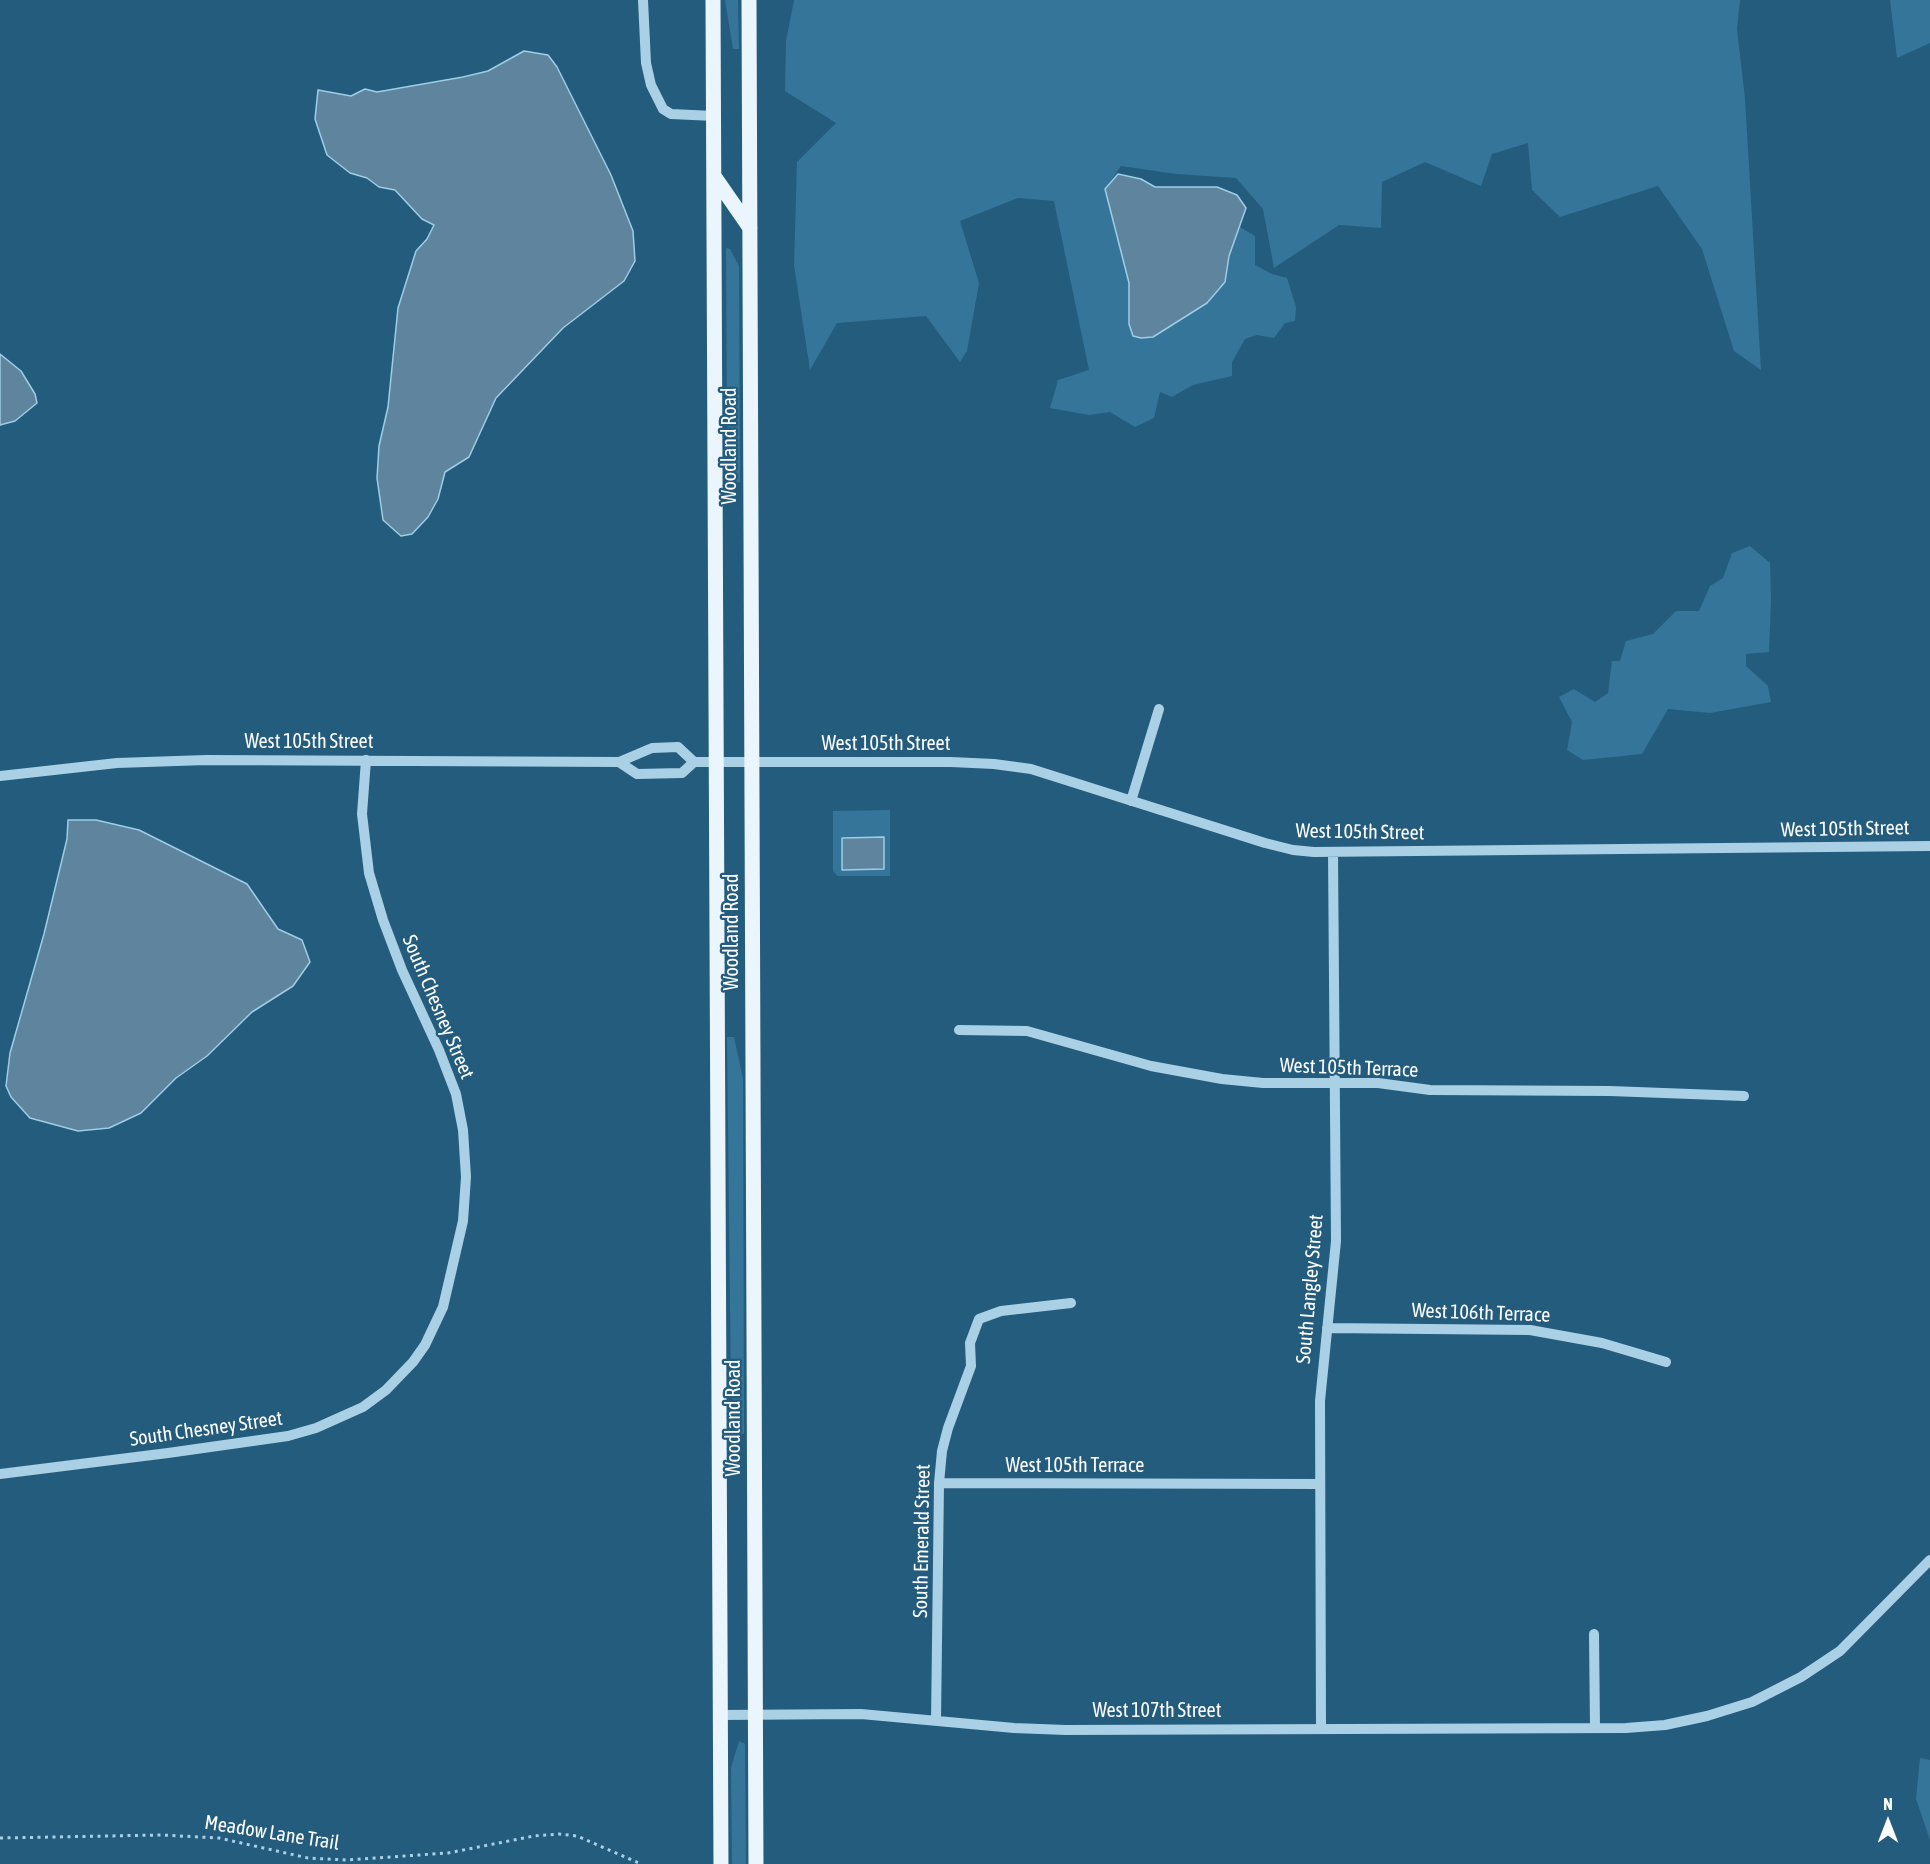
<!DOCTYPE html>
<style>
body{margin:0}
#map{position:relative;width:1930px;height:1864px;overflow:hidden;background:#245c7d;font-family:"Asap Condensed",sans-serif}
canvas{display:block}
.north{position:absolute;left:1858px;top:1792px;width:60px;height:60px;-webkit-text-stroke:4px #245c7d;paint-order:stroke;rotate:0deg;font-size:16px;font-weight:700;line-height:24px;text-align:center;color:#fff}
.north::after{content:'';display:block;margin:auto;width:21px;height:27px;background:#fff;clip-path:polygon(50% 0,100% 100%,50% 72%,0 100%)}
</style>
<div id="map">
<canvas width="1930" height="1864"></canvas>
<div class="north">N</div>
</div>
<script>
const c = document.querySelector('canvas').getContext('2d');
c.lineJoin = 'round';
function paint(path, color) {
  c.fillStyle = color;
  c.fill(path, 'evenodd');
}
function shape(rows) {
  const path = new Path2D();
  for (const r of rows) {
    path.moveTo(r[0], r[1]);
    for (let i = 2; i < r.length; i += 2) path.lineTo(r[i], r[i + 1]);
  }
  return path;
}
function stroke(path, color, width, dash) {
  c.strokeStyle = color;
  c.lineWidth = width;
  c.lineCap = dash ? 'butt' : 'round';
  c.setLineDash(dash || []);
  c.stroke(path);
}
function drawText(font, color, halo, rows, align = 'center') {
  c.font = font + ' "Asap Condensed",sans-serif';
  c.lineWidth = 4.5;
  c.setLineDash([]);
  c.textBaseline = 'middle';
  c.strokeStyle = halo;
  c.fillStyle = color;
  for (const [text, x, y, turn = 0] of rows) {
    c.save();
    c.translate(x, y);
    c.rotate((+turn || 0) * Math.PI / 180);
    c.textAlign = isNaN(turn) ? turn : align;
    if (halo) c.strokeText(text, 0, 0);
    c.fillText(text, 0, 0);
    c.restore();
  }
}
paint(shape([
 [725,0,738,0,739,49,733,49],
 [794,0,1740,0,1737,29,1745,99,1761,370,1734,351,1702,249,1658,186,1560,217,1532,190,1528,143,1492,154,1481,186,1425,162,1382,182,1381,228,1339,225,1274,268,1263,209,1236,178,1176,174,1121,166,1105,189,1129,283,1129,324,1153,337,1207,303,1225,282,1229,256,1238,226,1255,236,1255,265,1272,274,1287,278,1296,307,1295,321,1285,323,1274,338,1257,335,1245,339,1232,362,1232,376,1193,385,1172,397,1160,392,1154,418,1135,427,1110,412,1089,415,1050,408,1058,380,1089,370,1054,201,1018,198,960,221,979,283,967,351,960,362,926,316,837,323,810,370,794,265,797,162,836,123,785,91,786,41],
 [1890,0,1930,0,1930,43,1897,58],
 [726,248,730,249,739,266,740,482,735,483,727,441],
 [1750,546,1770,563,1771,600,1769,652,1746,654,1746,666,1768,686,1771,702,1710,713,1668,709,1642,754,1583,760,1567,750,1572,722,1559,697,1574,689,1595,702,1608,693,1612,661,1620,661,1626,641,1653,634,1676,611,1699,611,1710,586,1723,578,1732,553],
 [890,810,890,876,838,876,833,871,833,811],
 [727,1037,734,1037,743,1079,744,1434,739,1434,731,1392],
 [739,1741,745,1744,746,1864,732,1864,731,1768],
 [1920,1758,1930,1760,1930,1840,1916,1799]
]), '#357599');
const water = shape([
 [524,51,548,55,557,67,611,175,633,231,635,261,624,281,563,328,496,398,469,457,445,472,438,499,428,517,412,534,401,536,383,520,377,478,379,446,388,407,398,308,416,251,427,239,434,225,422,219,395,190,379,187,367,178,350,173,327,155,315,119,318,90,351,96,365,89,377,92,463,77,488,71,524,51],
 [1118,174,1141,179,1155,187,1217,187,1237,195,1246,208,1229,256,1225,282,1207,303,1153,337,1141,338,1133,336,1129,324,1129,283,1105,189,1118,174],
 [0,354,21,371,35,394,37,403,15,421,0,425,0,354],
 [68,820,96,820,139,830,247,884,278,929,302,940,310,962,293,986,252,1012,207,1056,176,1078,141,1113,109,1128,78,1131,30,1118,11,1097,6,1086,10,1053,44,934,67,839,68,820],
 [884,837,884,869,842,870,842,838,884,837]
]);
paint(water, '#5e859d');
stroke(water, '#9ecde6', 1.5);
stroke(shape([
 [0,1838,161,1835,219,1838,308,1858,346,1860,448,1853,534,1836,559,1834,577,1836,641,1864]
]), '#a9d0e5', 3, [3, 4.5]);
stroke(shape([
 [643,0,646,63,651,85,663,109,671,114,714,116],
 [619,762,637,774,682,773,694,762],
 [0,776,117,763,206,760,619,762,652,748,678,747,694,762,951,762,994,764,1031,769,1265,843,1293,850,1314,852,1930,846],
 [1131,801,1159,709],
 [959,1030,1027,1031,1151,1066,1222,1079,1263,1083,1378,1083,1430,1090,1610,1091,1744,1096],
 [1327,1328,1530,1330,1602,1343,1666,1362],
 [0,1474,168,1453,288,1436,316,1428,363,1407,386,1390,413,1362,425,1345,443,1307,463,1221,466,1177,463,1130,456,1094,439,1050,402,970,383,920,369,873,362,814,366,760],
 [939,1483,1320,1484],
 [1594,1634,1595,1728],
 [720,1715,861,1714,1014,1728,1066,1730,1626,1728,1665,1725,1707,1716,1752,1702,1801,1677,1840,1651,1930,1560],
 [936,1721,939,1483,942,1451,948,1428,971,1366,970,1343,979,1319,1001,1311,1071,1303],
 [1321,1728,1320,1401,1336,1241,1333,852]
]), '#a9d0e5', 10);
stroke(shape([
 [713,0,721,1864],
 [749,0,756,1864],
 [714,176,750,228]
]), '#eaf5fd', 15);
drawText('20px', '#fff', '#245c7d', [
 ["Woodland Road",730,446,-90],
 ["West 105th Street",309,742],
 ["West 105th Street",886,744],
 ["West 105th Street",1845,829,-1],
 ["West 105th Street",1360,832,1],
 ["Woodland Road",732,932,-90],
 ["South Chesney Street",438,1007,67],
 ["West 105th Terrace",1349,1068,2],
 ["South Langley Street",1310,1289,-85],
 ["West 106th Terrace",1481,1313,2],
 ["Woodland Road",734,1418,-90],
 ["South Chesney Street",206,1429,-8],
 ["West 105th Terrace",1075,1466],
 ["South Emerald Street",922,1541,-89],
 ["West 107th Street",1157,1711],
 ["Meadow Lane Trail",272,1833,9]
]);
</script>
